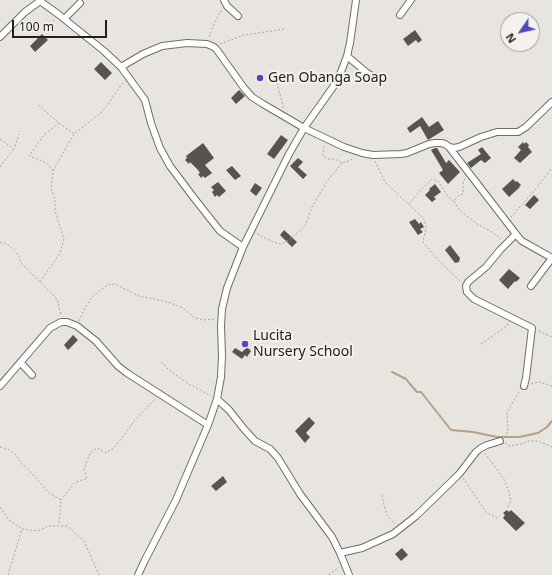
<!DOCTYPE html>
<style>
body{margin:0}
#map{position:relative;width:552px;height:575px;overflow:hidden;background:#e8e4e0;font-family:"Noto Sans",sans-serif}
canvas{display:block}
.north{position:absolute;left:500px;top:12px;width:40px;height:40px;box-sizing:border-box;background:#f5f1ed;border:1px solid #a09d9a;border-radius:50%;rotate:236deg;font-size:11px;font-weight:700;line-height:16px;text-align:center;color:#21201e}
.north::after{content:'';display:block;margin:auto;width:14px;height:18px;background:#5148bf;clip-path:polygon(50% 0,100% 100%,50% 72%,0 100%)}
.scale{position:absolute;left:12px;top:20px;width:95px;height:18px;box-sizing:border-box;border:2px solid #21201e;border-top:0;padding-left:5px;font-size:12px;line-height:14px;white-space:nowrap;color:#21201e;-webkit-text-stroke:3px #f5f1ed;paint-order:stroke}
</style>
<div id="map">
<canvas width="552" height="575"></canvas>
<div class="north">N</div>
<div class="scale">100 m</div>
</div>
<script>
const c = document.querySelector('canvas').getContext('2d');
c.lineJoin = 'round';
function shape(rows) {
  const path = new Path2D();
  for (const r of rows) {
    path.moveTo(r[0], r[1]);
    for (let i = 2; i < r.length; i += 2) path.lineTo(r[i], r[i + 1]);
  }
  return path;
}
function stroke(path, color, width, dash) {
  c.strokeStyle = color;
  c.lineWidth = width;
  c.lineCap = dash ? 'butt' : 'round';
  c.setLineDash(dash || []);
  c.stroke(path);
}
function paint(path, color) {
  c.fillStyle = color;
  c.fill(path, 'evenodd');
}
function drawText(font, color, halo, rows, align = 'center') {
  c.font = font + ' "Noto Sans",sans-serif';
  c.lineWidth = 4;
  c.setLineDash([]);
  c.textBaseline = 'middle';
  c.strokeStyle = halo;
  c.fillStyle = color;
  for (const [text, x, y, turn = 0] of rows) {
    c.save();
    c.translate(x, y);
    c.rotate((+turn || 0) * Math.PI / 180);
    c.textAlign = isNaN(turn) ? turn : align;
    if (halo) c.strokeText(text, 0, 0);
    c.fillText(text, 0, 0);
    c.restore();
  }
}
stroke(shape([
 [392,372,406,379,410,384,417,392,421,392,451,430,473,432,497,437,519,437,538,433,547,427,552,421]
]), '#b8a084', 2);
paint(shape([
 [415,30,422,40,418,43,416,40,408,46,403,39],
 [42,34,48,40,35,52,30,46],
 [101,62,112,73,105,80,94,69],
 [239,90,245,96,236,104,231,98],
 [422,117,429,127,438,121,444,130,428,140,420,126,410,133,407,128],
 [281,135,288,140,274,159,267,154],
 [523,142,524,144,526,142,529,145,528,147,532,152,520,163,514,158,521,150,518,147],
 [203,143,214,158,205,165,212,173,205,178,203,176,201,178,198,174,200,173,198,170,190,162,189,164,185,160,187,158,186,156],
 [482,147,491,158,485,163,481,160,471,168,467,163,481,154,478,150],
 [435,148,437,148,446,163,449,160,460,172,448,184,439,173,443,170,431,150],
 [298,158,303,162,298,167,307,175,303,179,290,166],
 [232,166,241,176,235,180,226,170],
 [513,179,516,182,517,181,521,185,519,187,520,187,509,197,502,189],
 [218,182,226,191,219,197,217,195,215,197,212,192,214,190,211,187],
 [255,183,262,188,256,196,250,191],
 [435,184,441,192,434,197,436,199,432,202,425,195,430,190,429,189],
 [534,195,539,200,530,209,525,205],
 [415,219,419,224,421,222,424,227,420,229,423,232,418,235,409,222],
 [284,230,297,242,292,247,280,235],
 [450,245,460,258,459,262,455,263,445,250],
 [509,269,520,278,516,282,515,281,508,289,499,280],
 [73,335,78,340,68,350,64,345],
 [247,347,251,351,247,357,245,355,242,359,232,352,235,348,242,352],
 [309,417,315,423,306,433,310,437,305,443,295,431],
 [223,476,227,482,216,491,211,486],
 [507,510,509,512,511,510,525,523,516,531,503,518,505,515,503,513],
 [402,548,408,555,401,561,395,554]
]), '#575450');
const minor = shape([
 [39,0,40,1,58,14,104,51,121,67,145,100,151,123,160,148,170,166,194,198,220,231,243,247],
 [224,0,227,6,238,16],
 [400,15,411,0],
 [64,19,80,3],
 [0,37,25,12,40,1],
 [347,56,367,73,372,76,380,77],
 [121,67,143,54,162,46,187,43,207,44,214,47,217,50,244,88,252,97,263,104,304,128,344,147,362,153,373,155,401,154,407,153,429,144,435,143,441,143,445,144,449,147,454,148,459,147,481,137,497,132,518,132,526,127,552,102],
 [449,147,519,238,522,241,552,258],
 [516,234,500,250,486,267,468,282,466,286,467,292,474,299,532,328,526,378,524,386],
 [531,286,552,258],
 [21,363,32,375],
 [0,386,50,328,61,322,67,322,77,326,96,341,118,366,127,373,208,425],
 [217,399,229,410,244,429,255,441,270,449,278,458,300,494,332,537,340,553,349,575],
 [340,553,362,548,393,534,416,516,452,481,460,473,476,452,481,448,487,445,500,441],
 [138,575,145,560,176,500,187,474,208,425,217,399,221,377,222,356,221,326,222,309,227,288,243,247,289,154,304,128,333,87,341,72,347,56,350,43,356,0]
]);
stroke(minor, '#716d69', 8);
stroke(shape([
 [46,31,54,20],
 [209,37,213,26,220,12,223,10],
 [220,44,244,35,265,32,284,29],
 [275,75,283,106,283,108],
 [38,105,59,123,74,134,102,112,113,97,124,81],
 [0,139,14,149,19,134],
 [324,146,323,156,328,159,335,159,342,163,349,161,354,158],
 [375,161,385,182,424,219,426,227,423,242,440,262,461,282],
 [0,167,13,150],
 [53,171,74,134],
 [465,179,463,181,463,194,459,195,454,201,458,208,463,213,477,224,492,232,501,239],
 [409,204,416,195,432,179,438,181,449,198,453,201],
 [511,217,535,190,552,168],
 [257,234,273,242,281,244,289,240,305,226,312,207,317,198,328,180,342,163],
 [0,242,9,245,19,256,21,263,57,299,61,315],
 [40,282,60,253,64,239,59,224,55,210,55,200,51,188,53,171,48,164,40,160,29,156,44,135,59,123],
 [79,321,84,310,92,297,107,285,115,284,139,296,168,302,181,307,195,318,205,320,215,319],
 [539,331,552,337],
 [481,344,507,326,508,323],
 [161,362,170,371,189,384,211,396],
 [531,384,539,382,552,386],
 [504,437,508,432,507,412,520,390],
 [505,443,510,446,521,444,529,441,538,441,552,447],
 [0,447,8,449,16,455,21,463,28,469,48,492,61,500,59,525],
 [485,453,505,481,509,492,511,501,508,507],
 [463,478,486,512,497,518],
 [382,495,384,505,387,515,395,524],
 [61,500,74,483,81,480,87,479,84,469,90,453,97,448,106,453,115,447,135,420,155,399],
 [0,507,9,520,22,529,38,531,49,526,67,526,84,541,99,575],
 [8,575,22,529],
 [329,575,339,567]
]), '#a7a4a1', 1, [2, 2]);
stroke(minor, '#fff', 6);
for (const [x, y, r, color] of [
 [260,78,4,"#5148bf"],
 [245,344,4,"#5148bf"]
]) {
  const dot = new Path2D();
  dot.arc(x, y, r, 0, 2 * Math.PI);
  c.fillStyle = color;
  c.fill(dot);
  stroke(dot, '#f5f1ed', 1.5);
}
drawText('14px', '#21201e', '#f5f1ed', [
 ["Gen Obanga Soap",268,78],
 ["Lucita",253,336],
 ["Nursery School",253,352]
], 'left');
</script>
